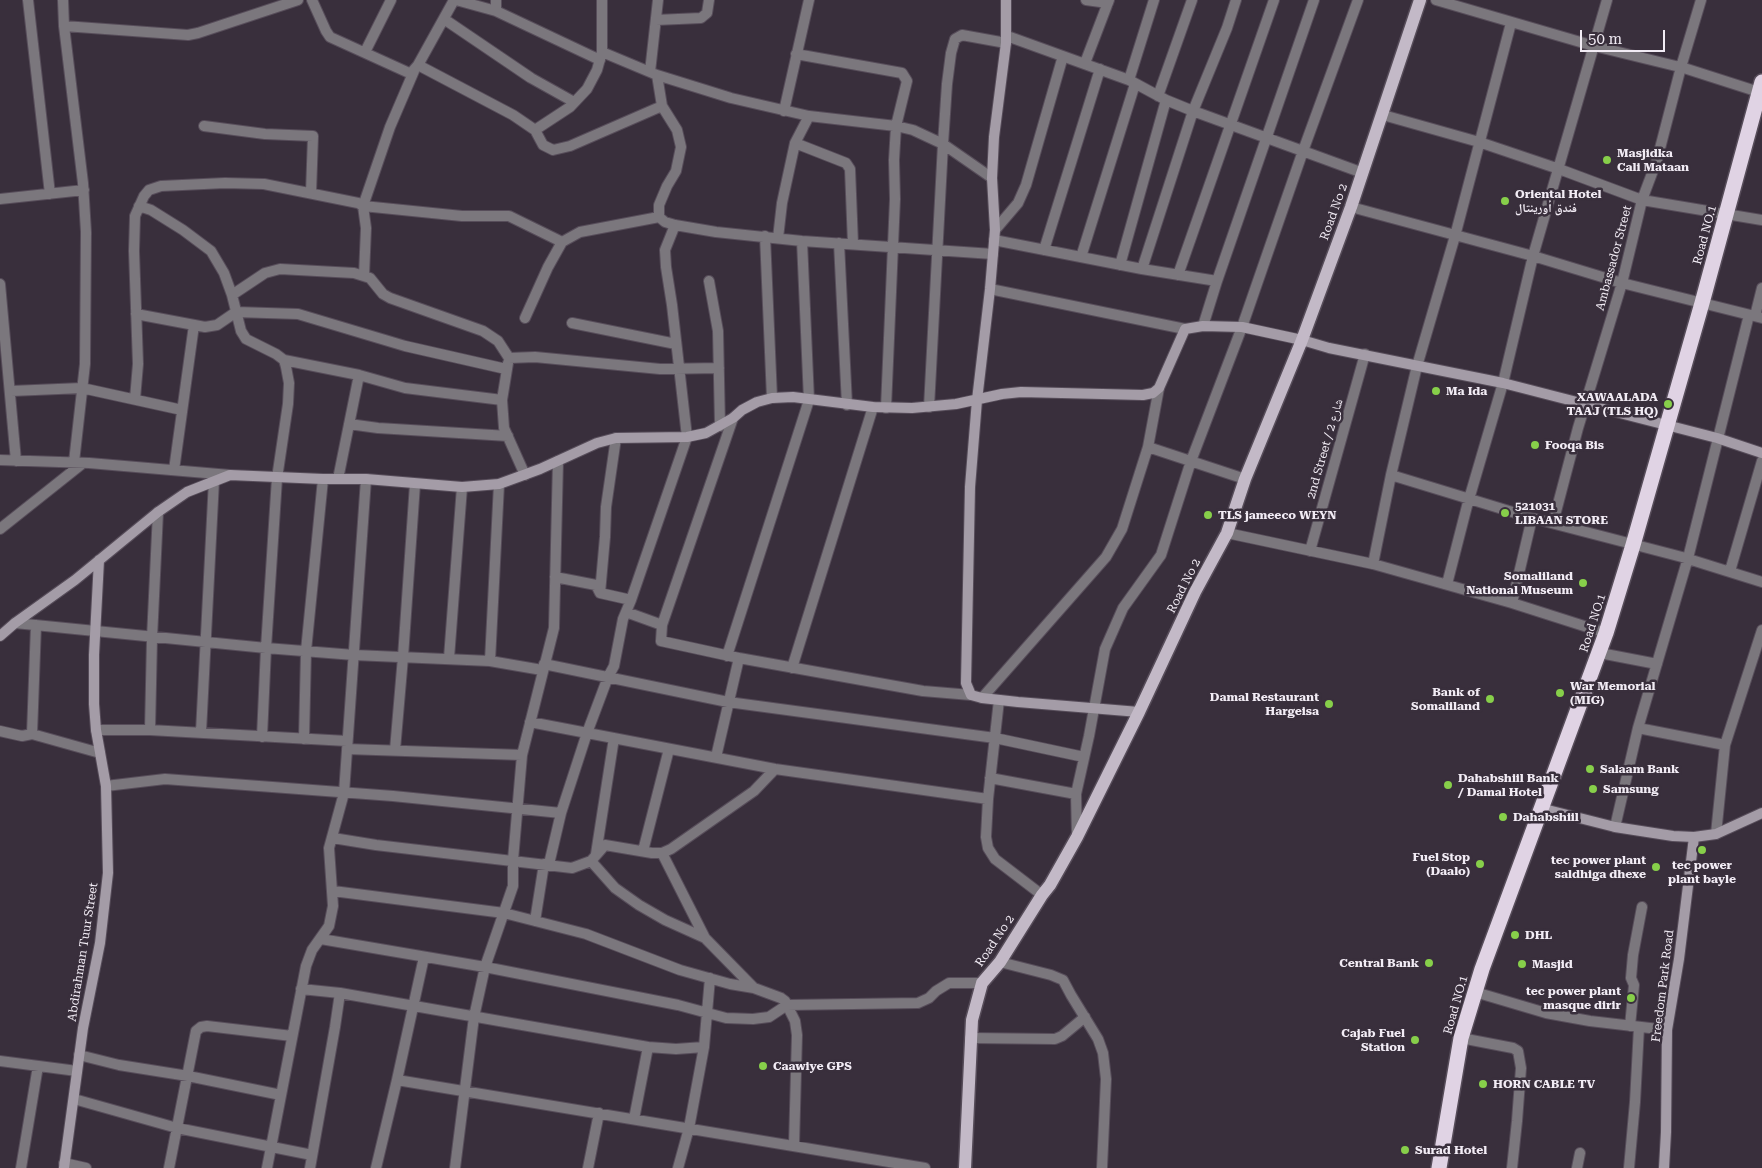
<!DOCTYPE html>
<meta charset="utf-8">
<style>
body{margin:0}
#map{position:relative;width:1762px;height:1168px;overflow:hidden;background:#392f3c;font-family:"Roboto Serif",serif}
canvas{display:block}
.scale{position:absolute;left:1580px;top:30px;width:85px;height:22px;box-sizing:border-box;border:2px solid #f2ecf5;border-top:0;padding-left:6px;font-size:15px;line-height:18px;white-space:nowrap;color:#f2ecf5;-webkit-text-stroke:4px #392f3c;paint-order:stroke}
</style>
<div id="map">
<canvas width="1762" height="1168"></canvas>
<div class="scale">50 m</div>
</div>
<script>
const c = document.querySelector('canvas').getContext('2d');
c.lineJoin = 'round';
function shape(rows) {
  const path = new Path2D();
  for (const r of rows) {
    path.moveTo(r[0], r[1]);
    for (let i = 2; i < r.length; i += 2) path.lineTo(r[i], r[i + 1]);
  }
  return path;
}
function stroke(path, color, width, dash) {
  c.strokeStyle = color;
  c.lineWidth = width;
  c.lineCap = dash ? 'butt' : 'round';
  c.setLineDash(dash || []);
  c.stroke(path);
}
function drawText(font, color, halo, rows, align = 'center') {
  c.font = font + ' "Roboto Serif","Noto Naskh Arabic",serif';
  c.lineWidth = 5;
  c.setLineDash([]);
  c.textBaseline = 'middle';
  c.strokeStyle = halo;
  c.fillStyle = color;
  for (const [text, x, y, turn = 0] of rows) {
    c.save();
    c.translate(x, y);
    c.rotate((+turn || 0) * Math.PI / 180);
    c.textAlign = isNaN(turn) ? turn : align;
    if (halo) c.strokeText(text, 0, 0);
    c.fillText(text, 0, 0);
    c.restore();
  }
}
const street = shape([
 [28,0,50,194],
 [63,0,64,26,83,183,86,232,85,364,74,462],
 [312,0,326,31,330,37,407,72,411,73,418,65,454,0],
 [456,0,496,11,600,60],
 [496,0,496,11],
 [1086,0,1108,3],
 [1436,0,1594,46,1684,68,1762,93],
 [444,19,531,78,574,102],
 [656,20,701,18,707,13,709,0],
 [64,26,188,35,198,33,298,0],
 [1007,36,1129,80,1166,100,1193,111,1363,173],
 [365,52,391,0],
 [602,52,657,75,731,98,809,116,896,126,913,130,943,144,992,178],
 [796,54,902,73,907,81,896,126,894,160,895,199,886,408],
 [1085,63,1109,0],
 [418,65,513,115,535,130,543,145,553,150,570,146,662,106],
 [414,71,390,127,363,206,462,216,509,216,562,242],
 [650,72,658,0],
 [657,75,662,106,677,130,681,147,676,171,667,186,659,205,659,217,665,222,675,225,716,232,802,241,993,254],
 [1129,80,1154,0],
 [1158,96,1192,0],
 [784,111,809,0],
 [1383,115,1479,142,1559,169,1642,200,1762,220],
 [204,126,265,134,313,136,311,193],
 [535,130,570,107,587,89,597,70,602,52,602,0],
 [795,143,846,163,850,169,853,244],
 [0,199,84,190],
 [139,206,151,210,183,230,211,251,224,273,232,295,241,331,246,339,276,354,284,360,286,367,289,383,288,404,277,478,266,648,262,737],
 [1351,207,1533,256,1622,283,1762,318],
 [995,230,1018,203,1026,185,1063,56],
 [765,236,772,398],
 [778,238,782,203,795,143,809,116],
 [994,240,1142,269,1217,281],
 [839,243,847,405],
 [1044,250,1100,69],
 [1081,257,1135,84],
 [1120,265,1166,100],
 [1142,269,1193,111,1227,28,1236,0],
 [1178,275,1274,0],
 [709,281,718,331,720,426],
 [0,284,16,461],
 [990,289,1185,329],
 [232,295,265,273,280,269,354,273,370,278,383,294,390,298,483,331,498,341,509,358],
 [136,314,205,327,217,325,236,312,298,314,405,346,506,369],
 [1755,316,1762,288],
 [525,318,548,267,562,242,580,232,659,217],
 [572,323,676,344],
 [1203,326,1217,281,1314,0],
 [509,358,535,357,660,369,719,368],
 [284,360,359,375,405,388,502,400],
 [508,363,502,400,504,428,525,475],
 [11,391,82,388,182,410],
 [135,399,138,364,134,251,135,216,144,196,149,190,161,186,225,183,264,184,358,203,363,206,366,228,364,276],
 [929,407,943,144,947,84,951,53,955,39,962,35,1006,43],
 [733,418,662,625,661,641,739,658,923,691,971,695],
 [349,424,378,428,508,436],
 [1148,447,1245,479],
 [0,460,89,463,230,475],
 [174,470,194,325],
 [1391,475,1532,518,1682,557,1762,582],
 [338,479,359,375],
 [1553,523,1578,428,1622,283,1642,200,1657,160,1681,67,1701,0],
 [0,529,83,463],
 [1227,533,1373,564,1512,603,1606,633],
 [1310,551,1365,354],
 [1373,564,1391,475,1417,366,1455,236,1511,23],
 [1730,571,1762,461],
 [555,577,596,585,600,593,631,600],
 [1447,584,1467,506,1503,383,1533,256,1607,0],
 [600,593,605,537,606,507,616,438],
 [1512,603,1532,518],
 [626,612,662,625],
 [15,623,266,648,354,655,490,661,542,670],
 [1600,653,1657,664],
 [727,656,809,400,802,241],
 [449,658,462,487],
 [490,661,499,484],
 [544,664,728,702,995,738,1084,757],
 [792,668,873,407],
 [982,698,1106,557,1122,529,1148,447,1159,388],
 [999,700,988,799,986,837,988,848,995,859,1042,895],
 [530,722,775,769,988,799],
 [1638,728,1725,745],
 [96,730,150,730,347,741],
 [150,730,152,638,158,512],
 [0,731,22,736,32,734,100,753],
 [201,732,214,480],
 [32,734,36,625],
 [304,739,306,651,323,479],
 [347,749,522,755],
 [395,750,403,657,415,484],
 [716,757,739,658],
 [990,778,1076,794],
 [106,786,165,779,393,796,561,813],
 [1615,827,1638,728,1688,558,1749,315],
 [1716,834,1725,745,1762,630],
 [1077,836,1076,794,1089,736,1105,649,1123,608,1161,555,1191,461,1242,327,1303,151,1358,0],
 [333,838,376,845,572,868,591,861,605,845,652,853,662,853,671,849,754,791,775,769],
 [643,851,669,749],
 [662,853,705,938],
 [596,854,614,738],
 [591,861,615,888,639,905,665,920,705,938,754,988],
 [549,864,561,813,587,733,608,677,614,666,623,619,631,600,687,437,672,305,666,267,665,250,675,225],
 [333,891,504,913,586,934,680,970,730,984,754,988,781,998,785,1001,795,1021,797,1035,794,1146],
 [535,921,544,864],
 [321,939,485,967,678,1005,726,1018,753,1019,769,1017,787,1005,918,1003,929,998,936,991,949,983,982,983],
 [1000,962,1051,975,1063,980,1071,995,1098,1039,1103,1053,1106,1079,1102,1168],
 [301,989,340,993,648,1047,676,1049,704,1047],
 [1475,992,1546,1013,1590,1021,1667,1030],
 [1630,1026,1634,985,1631,978,1633,955,1642,907],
 [970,1038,1055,1039,1062,1036,1085,1017],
 [1461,1038,1513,1048,1518,1051,1521,1068,1517,1121,1512,1168],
 [79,1055,119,1065,188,1076,281,1095],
 [0,1061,77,1071],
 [397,1080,925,1168],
 [74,1099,177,1128,312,1155],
 [634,1119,648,1047],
 [64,1163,86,1168],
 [21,1168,38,1066],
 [169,1168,196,1031,201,1027,207,1026,292,1036],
 [267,1168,306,966,312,950,329,926,333,906,329,848,344,793,366,479],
 [310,1168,335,1027,340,993],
 [376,1168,397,1080,424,957],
 [455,1168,474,1017,485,967,513,886,513,860,522,755,554,628,558,461],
 [588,1168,599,1113],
 [678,1168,689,1128,704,1047,710,978],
 [1577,1168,1580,1153],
 [1629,1168,1635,1102,1639,1027]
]);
const secondary = shape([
 [1006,0,1006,43,994,137,992,178,995,230,990,289,977,400,970,487,966,683,971,695,982,698,1018,702,1139,712],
 [0,636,15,623,75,580,158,512,187,492,230,475,323,479,366,479,462,487,499,484,540,469,597,443,616,438,687,437,706,433,733,418,742,410,757,402,772,398,793,397,873,407,912,408,956,404,1002,394,1021,392,1143,395,1153,393,1159,388,1185,329,1203,326,1242,327,1302,340,1329,348,1503,383,1717,438,1762,453],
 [1540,808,1615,827,1673,836,1694,837,1716,834,1762,813],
 [64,1168,83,1028,100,943,108,873,106,786,96,730,94,704,94,655,99,560],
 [1664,1168,1666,1132,1667,1030,1679,959,1694,837]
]);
const primary = shape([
 [965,1168,972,1020,982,983,1000,962,1042,895,1050,885,1077,837,1139,712,1195,592,1227,533,1245,479,1302,340,1351,207,1420,0]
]);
const highway = shape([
 [1439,1168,1461,1038,1482,969,1606,633,1633,545,1702,303,1762,82]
]);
stroke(street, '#574d5a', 12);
stroke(secondary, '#574d5a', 12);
stroke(primary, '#574d5a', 15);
stroke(highway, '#574d5a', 18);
stroke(street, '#7b777d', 10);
stroke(secondary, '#a49ca7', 10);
stroke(primary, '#c3b9c7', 12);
stroke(highway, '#e0d3e4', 15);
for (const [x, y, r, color] of [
 [1607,160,5,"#87cf4a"],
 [1505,201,5,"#87cf4a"],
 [1436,391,5,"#87cf4a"],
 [1668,404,5,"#87cf4a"],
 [1535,445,5,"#87cf4a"],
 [1505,513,5,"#87cf4a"],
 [1208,515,5,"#87cf4a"],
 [1583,583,5,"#87cf4a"],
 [1560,693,5,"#87cf4a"],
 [1490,699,5,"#87cf4a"],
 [1329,704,5,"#87cf4a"],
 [1590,769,5,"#87cf4a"],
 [1448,785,5,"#87cf4a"],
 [1593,789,5,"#87cf4a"],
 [1503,817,5,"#87cf4a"],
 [1702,850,5,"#87cf4a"],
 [1480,864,5,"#87cf4a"],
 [1656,867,5,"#87cf4a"],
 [1515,935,5,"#87cf4a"],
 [1429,963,5,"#87cf4a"],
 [1522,964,5,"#87cf4a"],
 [1631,998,5,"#87cf4a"],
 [1415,1040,5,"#87cf4a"],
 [763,1066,5,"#87cf4a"],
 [1483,1084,5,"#87cf4a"],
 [1405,1150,5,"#87cf4a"]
]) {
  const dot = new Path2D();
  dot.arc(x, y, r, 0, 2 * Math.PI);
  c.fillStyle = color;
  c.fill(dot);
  stroke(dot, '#392f3c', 2);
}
drawText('bold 12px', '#f2ecf5', '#392f3c', [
 ["Masjidka",1617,153],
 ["Cali Mataan",1617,167],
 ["Oriental Hotel",1515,194],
 ["فندق أورينتال",1515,208],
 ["Ma Ida",1446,391],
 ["XAWAALADA",1658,397,"right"],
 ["TAAJ (TLS HQ)",1658,411,"right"],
 ["Fooqa Bis",1545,445],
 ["521031",1515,506],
 ["LIBAAN STORE",1515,520],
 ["TLS jameeco WEYN",1218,515],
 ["Somaliland",1573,576,"right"],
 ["National Museum",1573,590,"right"],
 ["War Memorial",1570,686],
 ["(MIG)",1570,700],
 ["Bank of",1480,692,"right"],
 ["Somaliland",1480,706,"right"],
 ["Damal Restaurant",1319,697,"right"],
 ["Hargeisa",1319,711,"right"],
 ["Salaam Bank",1600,769],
 ["Dahabshiil Bank",1458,778],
 ["/ Damal Hotel",1458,792],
 ["Samsung",1603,789],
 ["Dahabshiil",1513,817],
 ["Fuel Stop",1470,857,"right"],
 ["(Daalo)",1470,871,"right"],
 ["tec power plant",1646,860,"right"],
 ["saldhiga dhexe",1646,874,"right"],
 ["tec power",1702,865,"center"],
 ["plant bayle",1702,879,"center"],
 ["DHL",1525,935],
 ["Central Bank",1419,963,"right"],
 ["Masjid",1532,964],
 ["tec power plant",1621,991,"right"],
 ["masque dirir",1621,1005,"right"],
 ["Cajab Fuel",1405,1033,"right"],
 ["Station",1405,1047,"right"],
 ["Caawiye GPS",773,1066],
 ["HORN CABLE TV",1493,1084],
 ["Surad Hotel",1415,1150]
], 'left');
drawText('12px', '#f2ecf5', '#392f3c', [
 ["Road No 2",1334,212,-70],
 ["Road NO.1",1705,235,-75],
 ["Ambassador Street",1614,258,-75],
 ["2nd Street / شارع 2",1325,449,-74],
 ["Road No 2",1184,586,-63],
 ["Road NO.1",1593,623,-72],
 ["Road No 2",995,941,-56],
 ["Abdirahman Tuur Street",83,952,-81],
 ["Freedom Park Road",1663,986,-83],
 ["Road NO.1",1456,1005,-74]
]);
</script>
